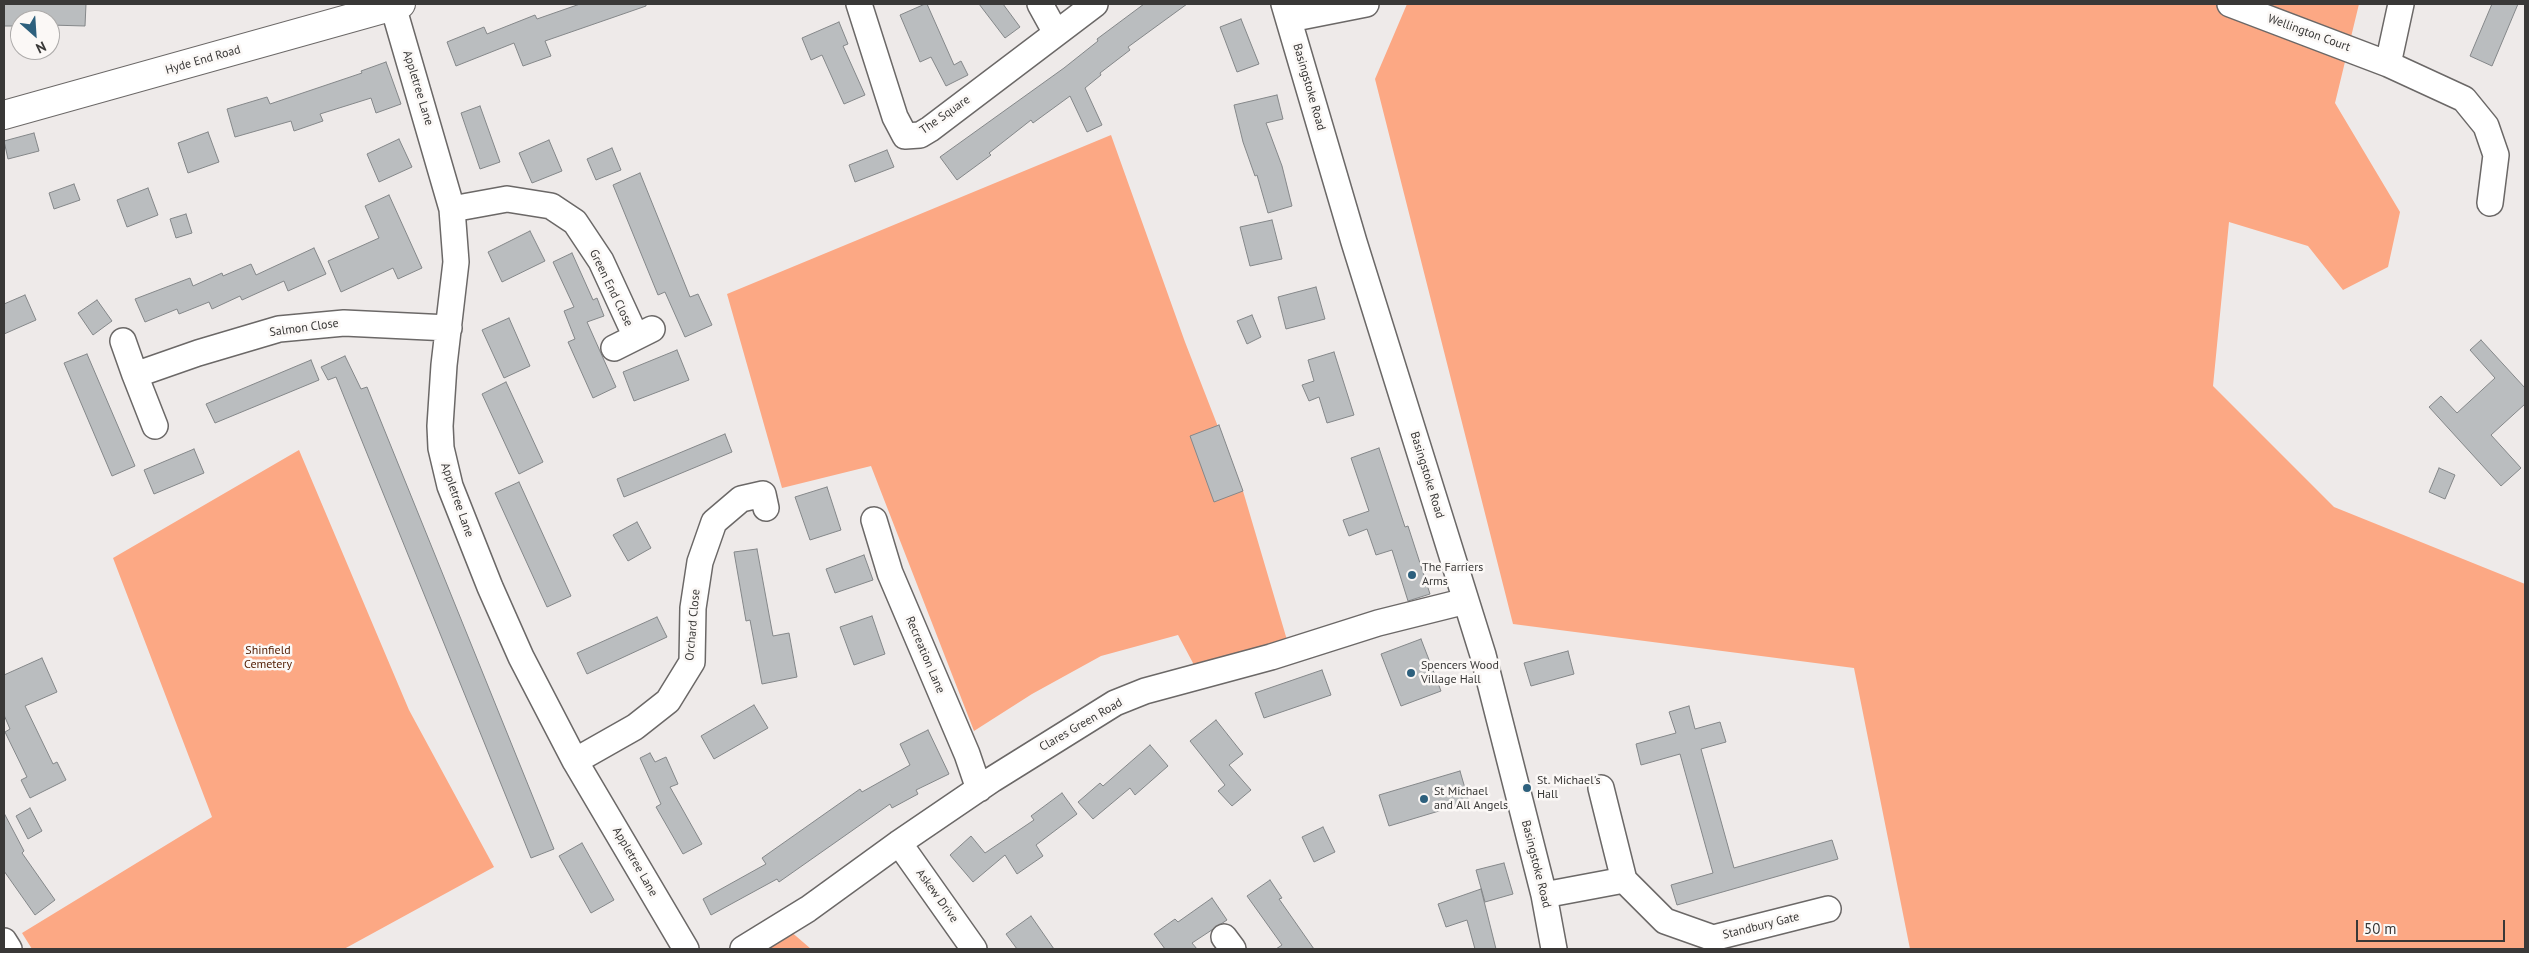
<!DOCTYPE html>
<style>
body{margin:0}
#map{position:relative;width:2529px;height:953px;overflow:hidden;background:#eeeae9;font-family:"PT Sans",sans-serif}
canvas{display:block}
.frame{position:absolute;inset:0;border:5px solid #393837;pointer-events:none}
.north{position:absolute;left:10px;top:10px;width:50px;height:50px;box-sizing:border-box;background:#fbf8f6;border:1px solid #adabaa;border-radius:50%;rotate:154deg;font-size:14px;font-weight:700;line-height:20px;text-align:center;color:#393837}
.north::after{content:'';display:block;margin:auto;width:18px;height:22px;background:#2d607d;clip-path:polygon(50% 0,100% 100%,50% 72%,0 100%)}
.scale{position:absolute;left:2356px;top:920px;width:149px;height:22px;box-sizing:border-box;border:2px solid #393837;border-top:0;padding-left:6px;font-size:15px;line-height:18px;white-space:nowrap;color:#393837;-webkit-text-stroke:4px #fbf8f6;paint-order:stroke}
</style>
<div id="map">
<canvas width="2529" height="953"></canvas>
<div class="frame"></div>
<div class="north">N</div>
<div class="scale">50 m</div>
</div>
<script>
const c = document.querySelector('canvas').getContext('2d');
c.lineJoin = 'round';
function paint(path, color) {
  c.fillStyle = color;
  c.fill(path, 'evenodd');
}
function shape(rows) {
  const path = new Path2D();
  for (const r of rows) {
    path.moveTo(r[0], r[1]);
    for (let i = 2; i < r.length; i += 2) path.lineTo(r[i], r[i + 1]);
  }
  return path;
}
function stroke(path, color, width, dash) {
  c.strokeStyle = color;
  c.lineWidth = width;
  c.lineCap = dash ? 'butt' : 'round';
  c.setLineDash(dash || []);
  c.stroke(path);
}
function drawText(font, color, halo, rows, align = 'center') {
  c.font = font + ' "PT Sans",sans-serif';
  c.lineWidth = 5;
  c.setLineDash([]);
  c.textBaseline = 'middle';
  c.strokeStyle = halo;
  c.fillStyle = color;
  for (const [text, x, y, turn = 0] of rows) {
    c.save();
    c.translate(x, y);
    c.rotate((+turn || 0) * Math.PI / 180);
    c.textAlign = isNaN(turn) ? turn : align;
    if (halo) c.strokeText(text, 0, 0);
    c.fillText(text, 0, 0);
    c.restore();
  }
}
paint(shape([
 [1407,4,2359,4,2335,103,2400,212,2388,267,2343,290,2308,246,2229,222,2213,386,2334,507,2525,584,2525,949,1910,949,1854,668,1513,624,1375,79],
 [1111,135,1185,342,1243,491,1287,640,1194,671,1193,663,1178,635,1101,656,1032,694,974,731,871,466,782,488,727,294],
 [299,450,409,710,494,867,344,949,32,949,22,933,212,817,113,558],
 [789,930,811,949,757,949]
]), '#fca884');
const building = shape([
 [4,4,86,4,85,26,50,25,50,20,20,20,20,26,4,26,4,4],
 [580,4,646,4,646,6,545,41,551,56,523,66,514,43,456,66,447,42,484,27,487,34,535,15,537,19,580,4],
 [925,4,927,4,954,65,961,61,968,75,946,86,931,57,920,62,900,15,925,4],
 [979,4,1003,4,1020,27,1005,38,979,4],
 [1144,4,1187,4,1128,47,1130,50,1100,73,1101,75,1085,88,1102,125,1087,132,1070,96,1033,123,1031,120,989,153,991,155,957,180,940,157,1064,68,1098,41,1097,39,1144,4],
 [2492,4,2518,4,2492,66,2470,56,2492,4],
 [1241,19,1259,64,1237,72,1220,27,1241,19],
 [839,22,848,44,843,46,865,95,844,104,822,55,811,60,802,38,839,22],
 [386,62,401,104,376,113,371,98,320,114,323,121,294,131,291,121,235,137,227,109,267,97,270,104,362,73,361,71,386,62],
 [1277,95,1283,119,1266,123,1282,166,1292,206,1268,213,1257,175,1255,176,1243,142,1234,105,1277,95],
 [480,106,500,162,480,169,461,113,480,106],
 [208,132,219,162,188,173,178,143,208,132],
 [34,133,39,151,8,159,4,141,34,133],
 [399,139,412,167,379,182,367,154,399,139],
 [549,140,562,171,532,183,519,153,549,140],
 [612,148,621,170,596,180,587,159,612,148],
 [887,150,894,167,855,182,849,165,887,150],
 [640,173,690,297,698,294,712,325,685,337,665,292,658,295,613,185,640,173],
 [74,184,80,200,54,209,49,193,74,184],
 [148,188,158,215,127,227,117,200,148,188],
 [389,195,422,268,398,279,393,268,341,292,328,261,379,238,365,206,389,195],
 [186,214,192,233,176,238,170,219,186,214],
 [1272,220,1282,259,1250,266,1240,227,1272,220],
 [530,231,545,261,502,282,488,252,530,231],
 [314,248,326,274,288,291,284,281,242,300,240,296,212,309,209,302,179,314,177,309,145,322,135,299,190,278,193,286,222,273,223,276,251,264,256,275,314,248],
 [572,253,593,300,597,298,604,316,587,322,616,387,593,398,568,342,575,339,564,311,574,307,553,262,572,253],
 [1316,287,1325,319,1286,329,1278,297,1316,287],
 [25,295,36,320,4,334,4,304,25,295],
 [97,300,112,321,93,335,78,313,97,300],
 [1252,315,1261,337,1247,344,1237,321,1252,315],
 [509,318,530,366,504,378,482,330,509,318],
 [2481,340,2525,388,2525,404,2491,435,2521,468,2501,486,2429,407,2441,396,2457,413,2495,378,2470,350,2481,340],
 [677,350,689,380,634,401,623,372,677,350],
 [1334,352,1354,415,1327,423,1319,397,1309,401,1302,385,1314,381,1308,360,1334,352],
 [87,354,135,466,112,476,64,363,87,354],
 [345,356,361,389,367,387,554,849,531,858,336,377,328,380,321,367,345,356],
 [311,360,319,380,215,423,206,404,311,360],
 [506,382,543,462,519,474,482,394,506,382],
 [1219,425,1243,491,1214,502,1190,436,1219,425],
 [725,434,732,452,624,497,617,479,725,434],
 [1379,448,1405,527,1408,526,1430,594,1408,601,1392,550,1376,555,1367,529,1349,536,1343,520,1369,511,1351,458,1379,448],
 [194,449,204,473,154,494,144,470,194,449],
 [2439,468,2455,475,2445,499,2429,492,2439,468],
 [519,482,571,596,547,607,495,493,519,482],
 [827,487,841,530,810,540,795,497,827,487],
 [637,522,651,548,628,561,613,535,637,522],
 [757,549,773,636,789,633,797,677,762,684,750,620,746,621,734,552,757,549],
 [864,555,873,580,835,593,826,569,864,555],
 [872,616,885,654,854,665,840,627,872,616],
 [657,617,667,637,587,674,577,653,657,617],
 [1421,639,1441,691,1401,706,1381,654,1421,639],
 [1568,651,1574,674,1531,686,1524,663,1568,651],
 [42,658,57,692,25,706,53,764,57,762,66,780,30,798,21,780,27,777,5,732,10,729,4,715,4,675,42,658],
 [1322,670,1331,695,1264,718,1255,693,1322,670],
 [754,705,768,728,714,759,701,736,754,705],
 [1689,706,1695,729,1720,722,1726,742,1701,749,1734,868,1832,840,1838,859,1677,905,1671,885,1713,873,1680,754,1641,765,1636,744,1676,733,1669,712,1689,706],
 [1216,720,1243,754,1229,765,1251,790,1232,806,1218,791,1225,785,1190,741,1216,720],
 [928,730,949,774,916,790,918,794,892,808,890,804,779,882,777,879,711,915,703,899,766,864,762,858,860,789,862,792,910,765,900,744,928,730],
 [1150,745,1168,766,1135,795,1130,788,1093,819,1078,802,1100,783,1103,786,1150,745],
 [650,753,655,762,666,757,678,784,670,787,702,844,683,854,656,807,661,804,640,758,650,753],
 [1460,771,1469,802,1389,826,1379,795,1460,771],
 [1062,793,1077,814,1036,845,1043,856,1017,874,1005,855,973,882,950,855,971,836,985,853,1034,820,1031,816,1062,793],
 [30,808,42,831,28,839,16,816,30,808],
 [4,813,24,851,22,853,55,900,35,915,4,871,4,813],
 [1323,827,1335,852,1314,862,1302,837,1323,827],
 [582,843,614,900,591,913,559,856,582,843],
 [1504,863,1513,894,1485,902,1476,870,1504,863],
 [1270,880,1282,898,1279,899,1314,949,1276,949,1282,945,1247,896,1270,880],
 [1481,889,1496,949,1475,949,1467,920,1446,927,1438,904,1481,889],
 [1212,898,1227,920,1192,943,1197,949,1165,949,1154,934,1175,919,1178,922,1212,898],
 [1031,916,1054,949,1017,949,1006,934,1031,916]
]);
paint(building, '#babdbf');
stroke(building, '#848789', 1);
const minor = shape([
 [859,4,895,117,905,136,920,135,930,129,1095,4],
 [1040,4,1056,33],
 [1284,4,1354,242,1483,655,1544,895,1554,949],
 [2230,4,2388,64,2464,99,2486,126,2496,155,2490,203],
 [393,6,452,209,456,262,444,365,440,426,441,448,450,486,490,587,521,657,575,761,686,949],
 [1290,19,1366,4],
 [2388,64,2401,4],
 [452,209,507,199,551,206,575,222,601,261,636,337,652,329],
 [123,341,135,375],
 [614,348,636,337],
 [155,426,135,375,198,353,279,329,344,323,449,328],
 [874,520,890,573,967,754,979,789],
 [575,761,635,727,668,701,692,662,693,608,700,562,714,522,741,499,763,494,766,508],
 [1601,788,1624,880],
 [899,843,974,949],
 [1544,895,1624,880,1665,921,1713,938,1828,909],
 [1224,937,1233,949],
 [4,941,9,949],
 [743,949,808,909,899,843,993,779,1115,703,1145,691,1271,657,1378,623,1466,601]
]);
const major = shape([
 [4,115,401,4]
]);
stroke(minor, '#6b6867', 28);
stroke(major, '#6b6867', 30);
stroke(minor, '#fff', 25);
stroke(major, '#fff', 28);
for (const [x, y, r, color] of [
 [1412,575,5,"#2d607d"],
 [1411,673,5,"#2d607d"],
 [1527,788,5,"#2d607d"],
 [1424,799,5,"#2d607d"]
]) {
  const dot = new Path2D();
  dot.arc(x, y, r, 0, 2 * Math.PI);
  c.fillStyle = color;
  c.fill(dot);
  stroke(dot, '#fbf8f6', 2);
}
drawText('12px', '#393837', '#fbf8f6', [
 ["Wellington Court",2309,33,20],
 ["Hyde End Road",203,60,-16],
 ["Basingstoke Road",1309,87,74],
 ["Appletree Lane",418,88,73],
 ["The Square",945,115,-35],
 ["Green End Close",611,288,64],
 ["Salmon Close",304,328,-8],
 ["Basingstoke Road",1427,475,73],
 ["Appletree Lane",457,500,71],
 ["Orchard Close",693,625,-85],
 ["Recreation Lane",925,655,67],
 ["Clares Green Road",1081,725,-30],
 ["Appletree Lane",635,862,60],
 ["Basingstoke Road",1536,864,76],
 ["Askew Drive",937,896,54],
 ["Standbury Gate",1761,926,-14]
]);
drawText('12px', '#393837', '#fbf8f6', [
 ["The Farriers",1422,568],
 ["Arms",1422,582],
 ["Spencers Wood",1421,666],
 ["Village Hall",1421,680],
 ["St. Michael's",1537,781],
 ["Hall",1537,795],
 ["St Michael",1434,792],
 ["and All Angels",1434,806]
], 'left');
drawText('12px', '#542006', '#fbf8f6', [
 ["Shinfield",268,651],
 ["Cemetery",268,665]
]);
</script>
